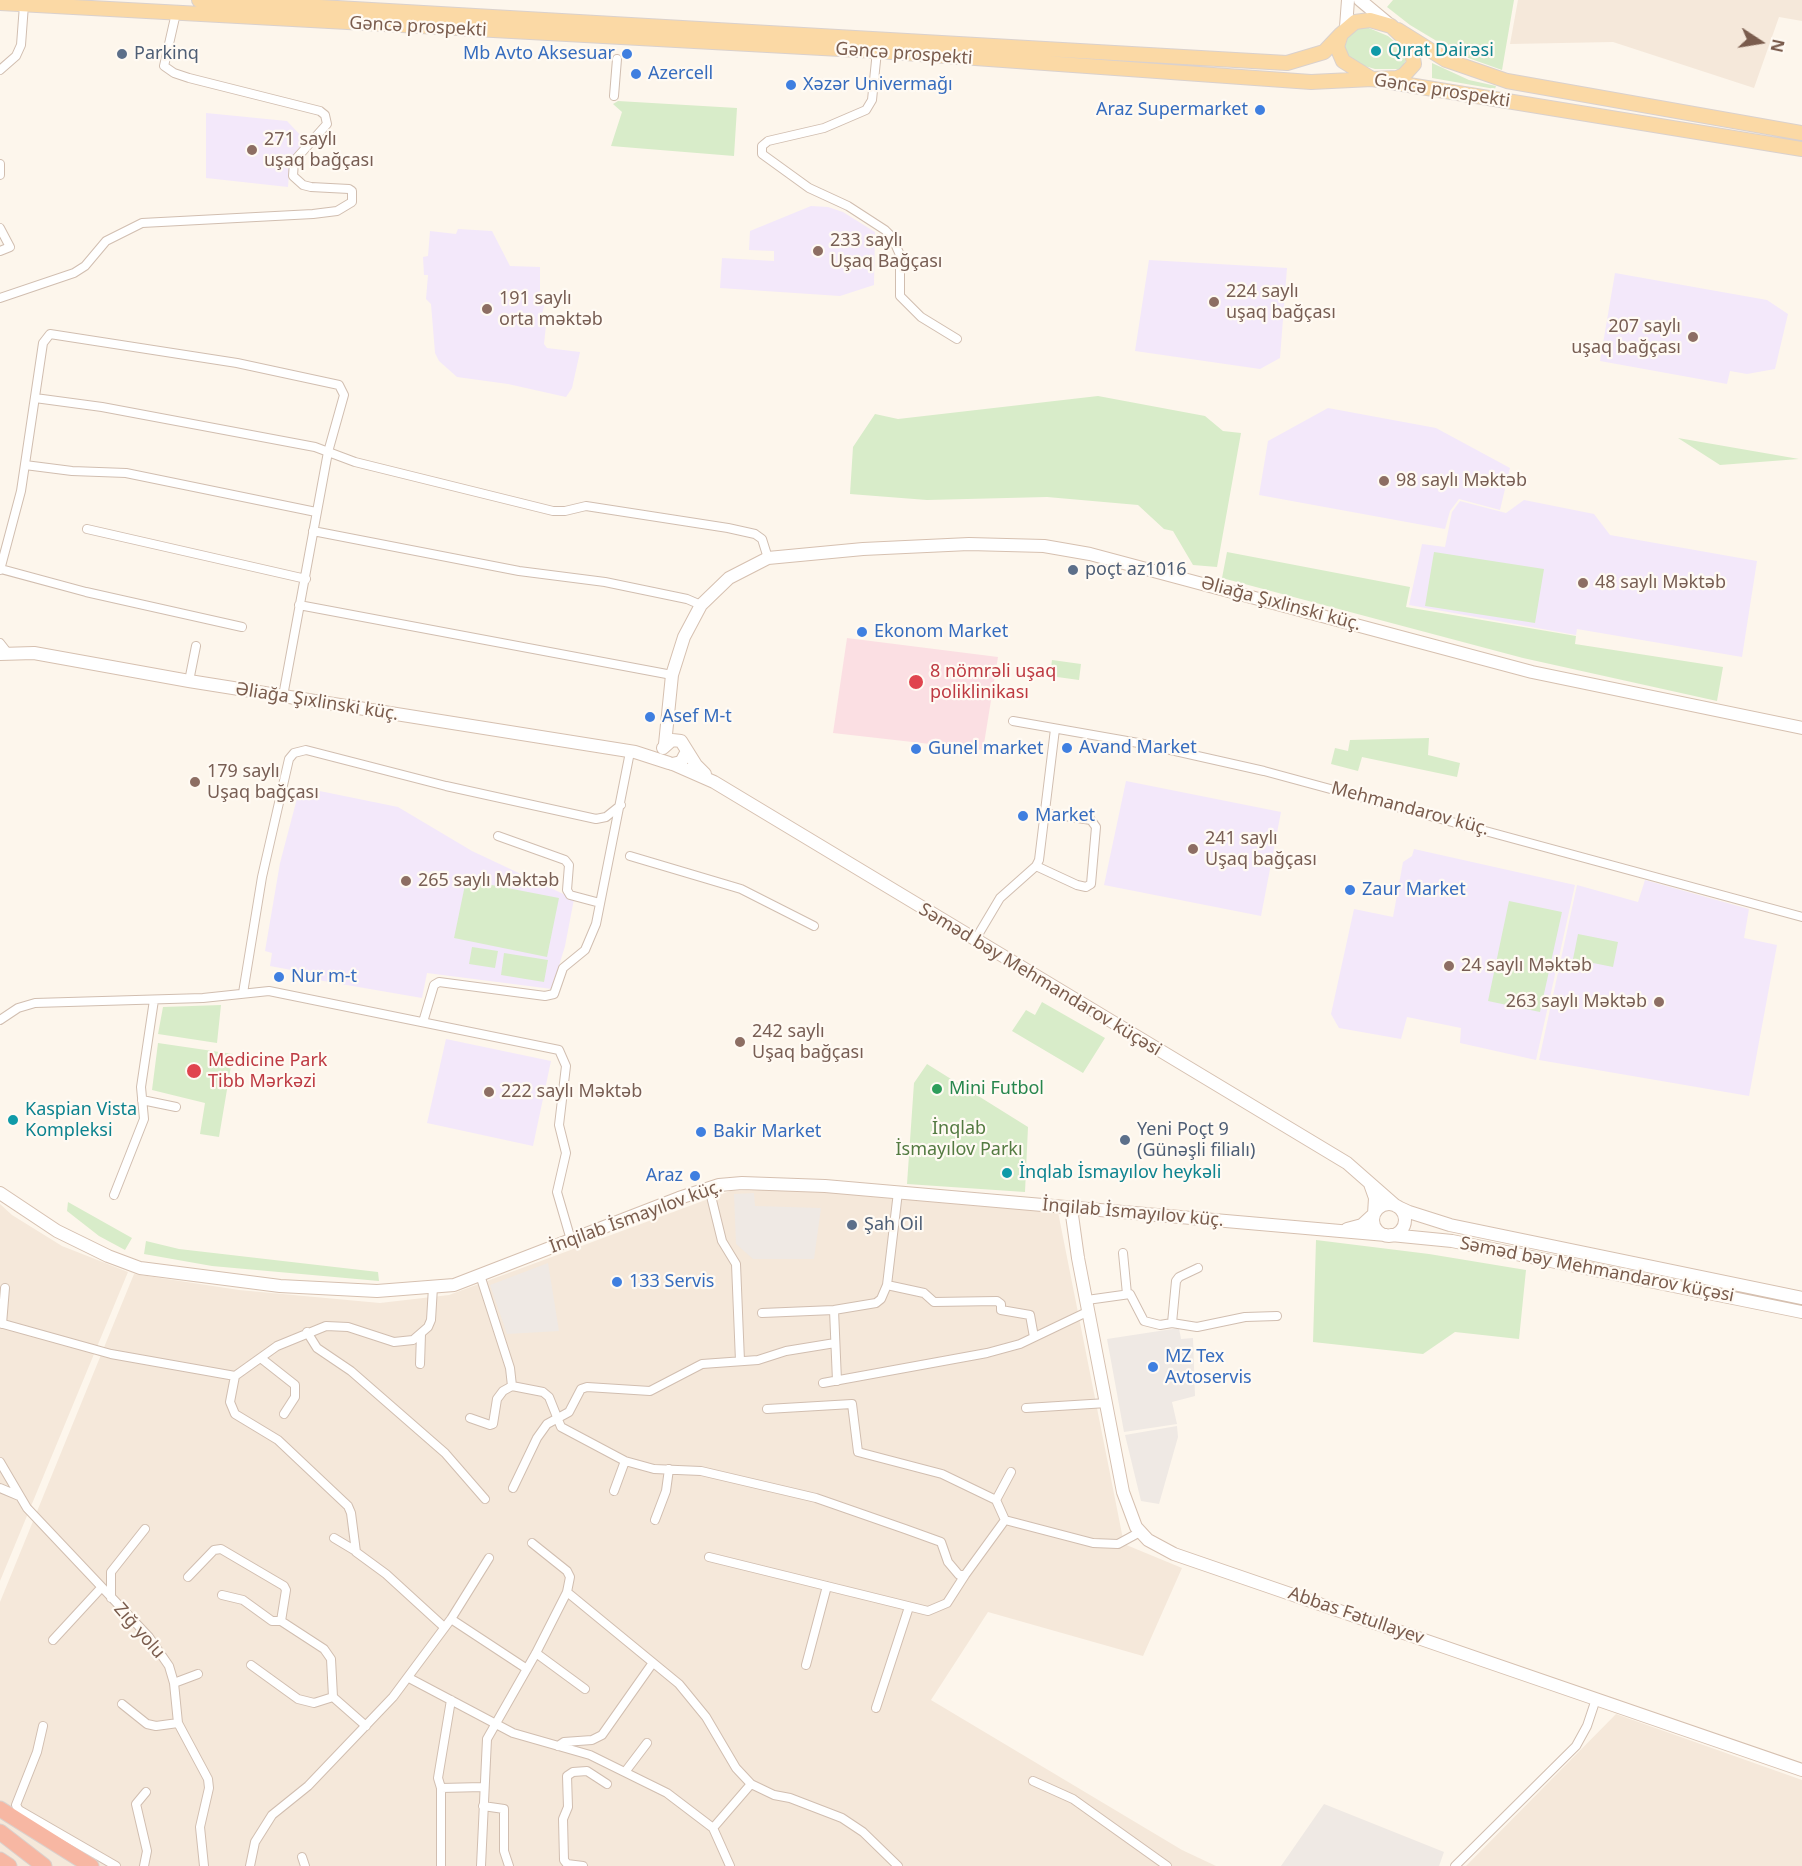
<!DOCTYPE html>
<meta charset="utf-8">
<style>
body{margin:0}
#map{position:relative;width:1802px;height:1866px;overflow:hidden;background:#fdf6ec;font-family:"Noto Sans",sans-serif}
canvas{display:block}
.north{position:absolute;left:1730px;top:12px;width:60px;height:60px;-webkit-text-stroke:4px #fffaf3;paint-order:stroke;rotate:102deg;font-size:16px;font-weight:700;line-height:24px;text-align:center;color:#7a5c4d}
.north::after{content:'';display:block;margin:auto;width:21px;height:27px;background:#7a5c4d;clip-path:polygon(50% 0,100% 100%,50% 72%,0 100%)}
</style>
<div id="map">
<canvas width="1802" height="1866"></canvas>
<div class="north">N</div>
</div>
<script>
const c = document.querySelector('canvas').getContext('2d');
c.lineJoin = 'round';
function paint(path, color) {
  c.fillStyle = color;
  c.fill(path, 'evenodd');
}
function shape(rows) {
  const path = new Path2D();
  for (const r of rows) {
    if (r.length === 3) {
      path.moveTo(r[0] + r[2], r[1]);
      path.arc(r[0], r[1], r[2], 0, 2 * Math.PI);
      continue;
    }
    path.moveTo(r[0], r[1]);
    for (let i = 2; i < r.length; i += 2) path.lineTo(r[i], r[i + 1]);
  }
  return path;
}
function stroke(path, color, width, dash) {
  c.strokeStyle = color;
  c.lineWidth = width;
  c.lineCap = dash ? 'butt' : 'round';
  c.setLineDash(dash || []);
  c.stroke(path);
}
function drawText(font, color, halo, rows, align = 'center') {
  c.font = font + ' "Noto Sans",sans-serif';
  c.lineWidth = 4.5;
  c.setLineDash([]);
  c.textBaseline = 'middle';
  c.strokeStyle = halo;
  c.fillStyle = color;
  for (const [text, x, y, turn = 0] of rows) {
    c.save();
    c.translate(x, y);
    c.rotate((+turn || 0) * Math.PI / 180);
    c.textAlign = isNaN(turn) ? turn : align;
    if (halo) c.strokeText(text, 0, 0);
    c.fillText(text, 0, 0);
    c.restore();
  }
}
paint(shape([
 [1518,0,1802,0,1802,21,1779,17,1754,88,1613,42,1510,44],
 [796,1189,1058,1212,1124,1544,1182,1568,1143,1656,988,1612,931,1700,1182,1850,1216,1866,0,1866,0,1602,134,1274,239,1290,380,1303,449,1295,730,1191],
 [0,1204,12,1215,62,1246,128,1272,0,1581],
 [1616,1714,1802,1780,1802,1866,1466,1866]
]), '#f5e8da');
paint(shape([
 [754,1193,755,1206,821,1208,814,1259,753,1259,736,1244,734,1194],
 [548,1263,559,1331,507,1334,490,1285],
 [1179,1328,1181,1339,1193,1338,1195,1396,1172,1402,1177,1424,1124,1432,1107,1339],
 [1177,1426,1178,1437,1159,1504,1141,1501,1125,1435],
 [1324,1804,1444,1852,1439,1866,1281,1866]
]), '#efe9e4');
paint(shape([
 [206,113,287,121,305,140,290,160,288,187,206,178],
 [811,206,828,207,843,212,875,232,874,285,840,296,720,288,722,258,774,261,774,251,749,250,750,231],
 [458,229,492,231,510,266,540,267,540,292,546,299,542,314,547,316,544,344,547,348,580,352,572,388,566,397,508,384,457,377,439,361,435,353,431,304,426,299,428,275,424,275,423,257,428,256,430,231,456,234],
 [1149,260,1287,268,1280,358,1260,369,1135,351],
 [1615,273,1767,300,1788,314,1775,369,1747,374,1730,371,1727,384,1600,361],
 [1328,408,1436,428,1510,468,1500,510,1459,499,1450,511,1445,529,1259,495,1268,441],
 [1524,500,1594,514,1610,535,1757,561,1742,657,1577,629,1576,635,1409,605,1422,544,1445,547,1452,512,1460,501,1506,513],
 [1126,781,1281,812,1261,916,1104,885],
 [300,787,398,807,472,851,574,899,565,946,552,989,427,973,422,998,306,978,307,973,270,966,272,953,265,951,280,863],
 [1414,849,1575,885,1536,1060,1460,1043,1461,1028,1407,1017,1401,1039,1339,1028,1336,1023,1331,1014,1354,909,1393,917,1403,862,1412,856],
 [1645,880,1749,909,1744,938,1777,945,1749,1096,1539,1060,1577,885,1638,902],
 [446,1039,551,1061,533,1146,427,1123]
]), '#f3e8fa');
paint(shape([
 [847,638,998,657,983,750,833,733]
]), '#fbdfe3');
paint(shape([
 [1393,0,1514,0,1502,70,1460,55,1410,25,1387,7],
 [1364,26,1388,36,1401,47,1406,60,1401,69,1375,69,1351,62,1344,50,1348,35,1353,29],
 [1432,63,1469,80,1496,86,1495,89,1432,78],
 [618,101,737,108,734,156,611,146,622,112,613,104],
 [1098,396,1205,416,1223,431,1241,433,1217,567,1193,565,1173,531,1164,529,1138,505,1047,497,927,500,850,494,853,447,875,414,898,419],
 [1678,438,1799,459,1720,465],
 [1227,552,1410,587,1406,607,1576,636,1575,644,1723,667,1717,701,1523,658,1222,578],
 [1434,552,1544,569,1535,623,1425,606],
 [1052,660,1081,664,1079,680,1050,676],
 [1429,738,1428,755,1460,763,1457,777,1362,757,1358,771,1331,764,1335,748,1348,751,1350,740],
 [466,880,559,898,547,957,454,938],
 [1509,901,1562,912,1540,1012,1488,1001],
 [1578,934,1618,942,1613,967,1573,959],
 [472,947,498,951,495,968,469,964],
 [504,953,548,960,544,982,501,975],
 [1042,1002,1105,1038,1083,1073,1012,1031,1026,1010,1035,1015],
 [221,1005,217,1043,158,1034,163,1007],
 [158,1043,233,1054,219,1137,200,1134,205,1103,152,1090],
 [927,1064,1028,1127,1025,1192,907,1184,914,1083],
 [68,1202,132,1238,125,1250,99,1236,67,1211],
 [1316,1240,1429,1254,1526,1270,1519,1339,1455,1332,1423,1354,1313,1342],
 [146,1241,179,1249,378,1272,379,1281,212,1266,144,1254]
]), '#d8ecc9');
const street = shape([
 [877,51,872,100,866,110,824,128,768,141,762,146,762,154,809,188,848,206,885,230,892,237,900,255,900,296,921,317,957,339],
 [0,70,16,56,21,45,24,5],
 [614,96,617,59],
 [0,164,0,175],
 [0,228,10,247,0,251],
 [0,298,74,273,85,266,106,241,142,223,313,214,337,211,352,202,352,191,349,189,311,187,303,185,293,176,294,161,327,124,325,115,320,111,189,78,174,73,164,66,176,13],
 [35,398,102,407,315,447,355,462,553,511,565,511,586,506,728,528,755,534,762,539,768,558],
 [25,465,72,471,126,473,316,512],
 [87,529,306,579],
 [313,531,519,571,605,582,687,599,701,605],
 [1,569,86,592,242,627],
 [0,570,21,491,43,343,50,334,237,363,339,385,344,395,328,452,283,696],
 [299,605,672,675],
 [0,643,7,652],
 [189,681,196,646],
 [1013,721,1144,744,1264,771,1802,917],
 [498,836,565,860,569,865,567,890,570,895,600,903],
 [630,856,741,889,814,926],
 [1036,866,1077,885,1086,887,1091,884,1096,827,1091,820,1045,813],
 [975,940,1000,898,1036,866,1039,860,1055,729],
 [243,993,262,877,289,759,294,753,306,750,446,786,596,819,606,817,621,805],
 [0,1020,18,1008,35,1003,203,998,269,991,559,1050,566,1066,559,1125,566,1153,557,1192,571,1240],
 [423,1022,434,985,439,982,545,996,554,994,563,968,585,950,596,924,630,752],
 [142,1100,176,1107],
 [709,1188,722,1241,736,1264,740,1361],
 [114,1195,144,1119,141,1087,154,1000],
 [1123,1253,1127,1294],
 [887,1285,924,1293,934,1302,997,1301,1001,1304,1001,1310,1030,1315,1034,1337],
 [1087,1300,1130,1294,1144,1321,1160,1325,1172,1323,1197,1327,1245,1317,1277,1316],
 [834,1310,837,1381],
 [762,1313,834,1310,876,1303,881,1299,887,1285,898,1192],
 [0,1323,111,1354,235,1376,277,1346,326,1326,348,1327,394,1342,413,1340,428,1327,431,1320,433,1287],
 [1172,1323,1176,1281,1179,1277,1198,1268],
 [2,1324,5,1288],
 [307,1332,317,1348,351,1371,445,1453,485,1499],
 [262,1359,295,1385,295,1397,284,1414],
 [420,1364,421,1334],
 [235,1376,230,1402,235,1414,278,1440,348,1506,351,1513,356,1552,386,1574,444,1627],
 [823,1383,987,1353,1020,1344,1089,1311],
 [512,1386,543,1392,549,1397,561,1427,625,1461,654,1469,701,1471,816,1498,905,1529,941,1542,948,1562,959,1575,965,1575,1005,1520,1093,1543,1118,1544,1140,1532],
 [1026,1408,1107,1403],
 [767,1409,852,1404,858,1452,942,1474,996,1500,1005,1520],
 [470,1418,490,1425,493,1424,497,1399,503,1391,512,1386,510,1368,480,1275],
 [0,1462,27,1508,149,1637,169,1666,174,1683,178,1723,208,1779,209,1788,200,1827,204,1866],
 [0,1488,19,1496],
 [513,1488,537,1438,547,1424,569,1412,581,1389,587,1387,650,1391,702,1364,758,1360,786,1351,835,1343],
 [614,1491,625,1461],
 [996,1500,1011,1472],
 [655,1520,666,1491,669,1469],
 [334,1538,354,1550],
 [709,1557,928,1611,947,1603,965,1575],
 [188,1577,214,1550,221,1549,284,1586,286,1590,281,1621,324,1649,331,1659,333,1697,366,1726],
 [567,1592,679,1684,706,1717,736,1768,751,1784,774,1795,790,1798,842,1818,863,1832,898,1866],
 [222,1595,243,1600,272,1621,281,1621],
 [111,1598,111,1572,145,1529],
 [451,1619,527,1669],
 [53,1640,101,1588],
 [536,1653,585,1689],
 [251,1665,298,1699,314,1703,333,1697],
 [806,1665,827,1586],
 [409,1678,513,1733,590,1755,667,1793,713,1828,730,1866],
 [174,1683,198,1674],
 [122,1704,147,1724,156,1726,178,1723],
 [876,1708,909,1607],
 [43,1726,37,1752,16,1805,19,1810,116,1866],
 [558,1746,564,1742,592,1740,602,1735,652,1664],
 [625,1772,647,1743],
 [1033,1781,1073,1799,1167,1866],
 [441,1788,483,1787],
 [483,1806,504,1809,504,1851,509,1866],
 [713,1828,751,1784],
 [302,1857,305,1866],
 [144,1866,147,1851,136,1804,146,1792],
 [250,1866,255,1842,272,1815,308,1786,393,1697,451,1619,489,1558],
 [441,1866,441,1788,438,1778,451,1700],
 [481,1866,487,1739,536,1653,567,1592,570,1577,567,1571,532,1543],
 [583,1866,567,1864,564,1860,563,1819,568,1807,567,1776,573,1772,587,1771,607,1784],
 [1455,1866,1576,1746,1587,1726,1596,1699]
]);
const secondary = shape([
 [1360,0,1390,25],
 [1346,27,1348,0],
 [0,654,34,653,189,681,635,752,669,763],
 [665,744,672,675,684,637,701,605,729,578,768,558,863,549,969,544,1044,546,1090,554,1532,672,1802,728],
 [663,748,672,740,681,741,696,765,705,774],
 [672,764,681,762,687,751],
 [673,764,714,782,1347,1163,1396,1206,1409,1212,1450,1225,1802,1298],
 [0,1193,57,1231,108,1256,140,1268,280,1286,377,1291,454,1285,679,1198,719,1185,742,1183,825,1186,1386,1235],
 [1389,1220,16],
 [1071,1208,1078,1258,1123,1492,1136,1527,1148,1540,1174,1554,1802,1770],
 [1347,1229,1362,1225,1374,1214,1375,1198,1370,1184],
 [1391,1235,1452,1241,1802,1312]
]);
const primary = shape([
 [199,0,1287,63,1324,52,1341,34],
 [0,3,877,51,1311,82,1372,79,1802,149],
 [1370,20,1391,26,1411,45,1414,64,1404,75,1397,78,1372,79,1343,61,1337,47,1341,34,1355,22,1370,20],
 [1398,30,1446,60,1507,81,1802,133]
]);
const highway = shape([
 [0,1809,91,1866],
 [0,1832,44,1866],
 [0,1860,9,1866]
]);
stroke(street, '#d1beb0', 10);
stroke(secondary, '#d6c0b0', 14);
stroke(primary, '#dad1cd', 16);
stroke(highway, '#dad1cd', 17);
stroke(street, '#fff', 8);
stroke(secondary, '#fff', 12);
stroke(primary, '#fbd9a5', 14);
stroke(highway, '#f7b7a3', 15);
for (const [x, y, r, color] of [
 [1376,51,6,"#0f9aa8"],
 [122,54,6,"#5c6f8a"],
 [627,54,6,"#3f7fe0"],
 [636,74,6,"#3f7fe0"],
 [791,85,6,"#3f7fe0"],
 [1260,110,6,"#3f7fe0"],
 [252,150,6,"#8d6e63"],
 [818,251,6,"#8d6e63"],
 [1214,302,6,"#8d6e63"],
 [487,309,6,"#8d6e63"],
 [1693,337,6,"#8d6e63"],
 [1384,481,6,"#8d6e63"],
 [1073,570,6,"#5c6f8a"],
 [1583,583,6,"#8d6e63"],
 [862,632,6,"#3f7fe0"],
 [916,682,8,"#e0444e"],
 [650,717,6,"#3f7fe0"],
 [1067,748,6,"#3f7fe0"],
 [916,749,6,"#3f7fe0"],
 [195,782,6,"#8d6e63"],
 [1023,816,6,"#3f7fe0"],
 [1193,849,6,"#8d6e63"],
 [406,881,6,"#8d6e63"],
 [1350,890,6,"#3f7fe0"],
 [1449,966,6,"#8d6e63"],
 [279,977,6,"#3f7fe0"],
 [1659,1002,6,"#8d6e63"],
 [740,1042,6,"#8d6e63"],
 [194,1071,8,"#e0444e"],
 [937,1089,6,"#2e9e5b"],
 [489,1092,6,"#8d6e63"],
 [13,1120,6,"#0f9aa8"],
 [701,1132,6,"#3f7fe0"],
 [1125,1140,6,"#5c6f8a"],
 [1007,1173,6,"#0f9aa8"],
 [695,1176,6,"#3f7fe0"],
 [852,1225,6,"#5c6f8a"],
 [617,1282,6,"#3f7fe0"],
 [1153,1367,6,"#3f7fe0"]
]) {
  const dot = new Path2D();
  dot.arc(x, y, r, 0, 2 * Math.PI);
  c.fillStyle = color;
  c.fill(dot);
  stroke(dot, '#fffaf3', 2);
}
drawText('18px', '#7a5c4d', '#fffaf3', [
 ["Gəncə prospekti",418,27,3],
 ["Gəncə prospekti",904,54,4],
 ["Gəncə prospekti",1442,91,9],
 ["Əliağa Şıxlinski küç.",1281,604,15],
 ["Əliağa Şıxlinski küç.",317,702,9],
 ["Mehmandarov küç.",1410,809,15],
 ["Səməd bəy Mehmandarov küçəsi",1040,980,31],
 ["İnqilab İsmayılov küç.",1133,1213,5],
 ["İnqilab İsmayılov küç.",636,1217,-20],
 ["Səməd bəy Mehmandarov küçəsi",1597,1270,11],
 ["Abbas Fətullayev",1356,1616,19],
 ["Zığ yolu",139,1631,49]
]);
drawText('18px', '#0d838f', '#fffaf3', [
 ["Qırat Dairəsi",1388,51],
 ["Kaspian Vista",25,1110],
 ["Kompleksi",25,1131],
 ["İnqlab İsmayılov heykəli",1019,1173]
], 'left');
drawText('18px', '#4e5e75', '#fffaf3', [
 ["Parkinq",134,54],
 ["poçt az1016",1085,570],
 ["Yeni Poçt 9",1137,1130],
 ["(Günəşli filialı)",1137,1151],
 ["Şah Oil",864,1225]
], 'left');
drawText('18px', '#366cbe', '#fffaf3', [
 ["Mb Avto Aksesuar",615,54,"right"],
 ["Azercell",648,74],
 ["Xəzər Univermağı",803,85],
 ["Araz Supermarket",1248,110,"right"],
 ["Ekonom Market",874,632],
 ["Asef M-t",662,717],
 ["Avand Market",1079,748],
 ["Gunel market",928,749],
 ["Market",1035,816],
 ["Zaur Market",1362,890],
 ["Nur m-t",291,977],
 ["Bakir Market",713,1132],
 ["Araz",683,1176,"right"],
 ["133 Servis",629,1282],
 ["MZ Tex",1165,1357],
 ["Avtoservis",1165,1378]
], 'left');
drawText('18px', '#785e54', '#fffaf3', [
 ["271 saylı",264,140],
 ["uşaq bağçası",264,161],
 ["233 saylı",830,241],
 ["Uşaq Bağçası",830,262],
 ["224 saylı",1226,292],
 ["uşaq bağçası",1226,313],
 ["191 saylı",499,299],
 ["orta məktəb",499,320],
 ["207 saylı",1681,327,"right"],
 ["uşaq bağçası",1681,348,"right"],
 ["98 saylı Məktəb",1396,481],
 ["48 saylı Məktəb",1595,583],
 ["179 saylı",207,772],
 ["Uşaq bağçası",207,793],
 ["241 saylı",1205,839],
 ["Uşaq bağçası",1205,860],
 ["265 saylı Məktəb",418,881],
 ["24 saylı Məktəb",1461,966],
 ["263 saylı Məktəb",1647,1002,"right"],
 ["242 saylı",752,1032],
 ["Uşaq bağçası",752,1053],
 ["222 saylı Məktəb",501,1092]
], 'left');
drawText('18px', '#be3a42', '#fffaf3', [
 ["8 nömrəli uşaq",930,672],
 ["poliklinikası",930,693],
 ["Medicine Park",208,1061],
 ["Tibb Mərkəzi",208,1082]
], 'left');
drawText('18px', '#27864d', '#fffaf3', [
 ["Mini Futbol",949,1089]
], 'left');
drawText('18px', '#537a41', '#fffaf3', [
 ["İnqlab",959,1129],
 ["İsmayılov Parkı",959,1150]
]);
</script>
